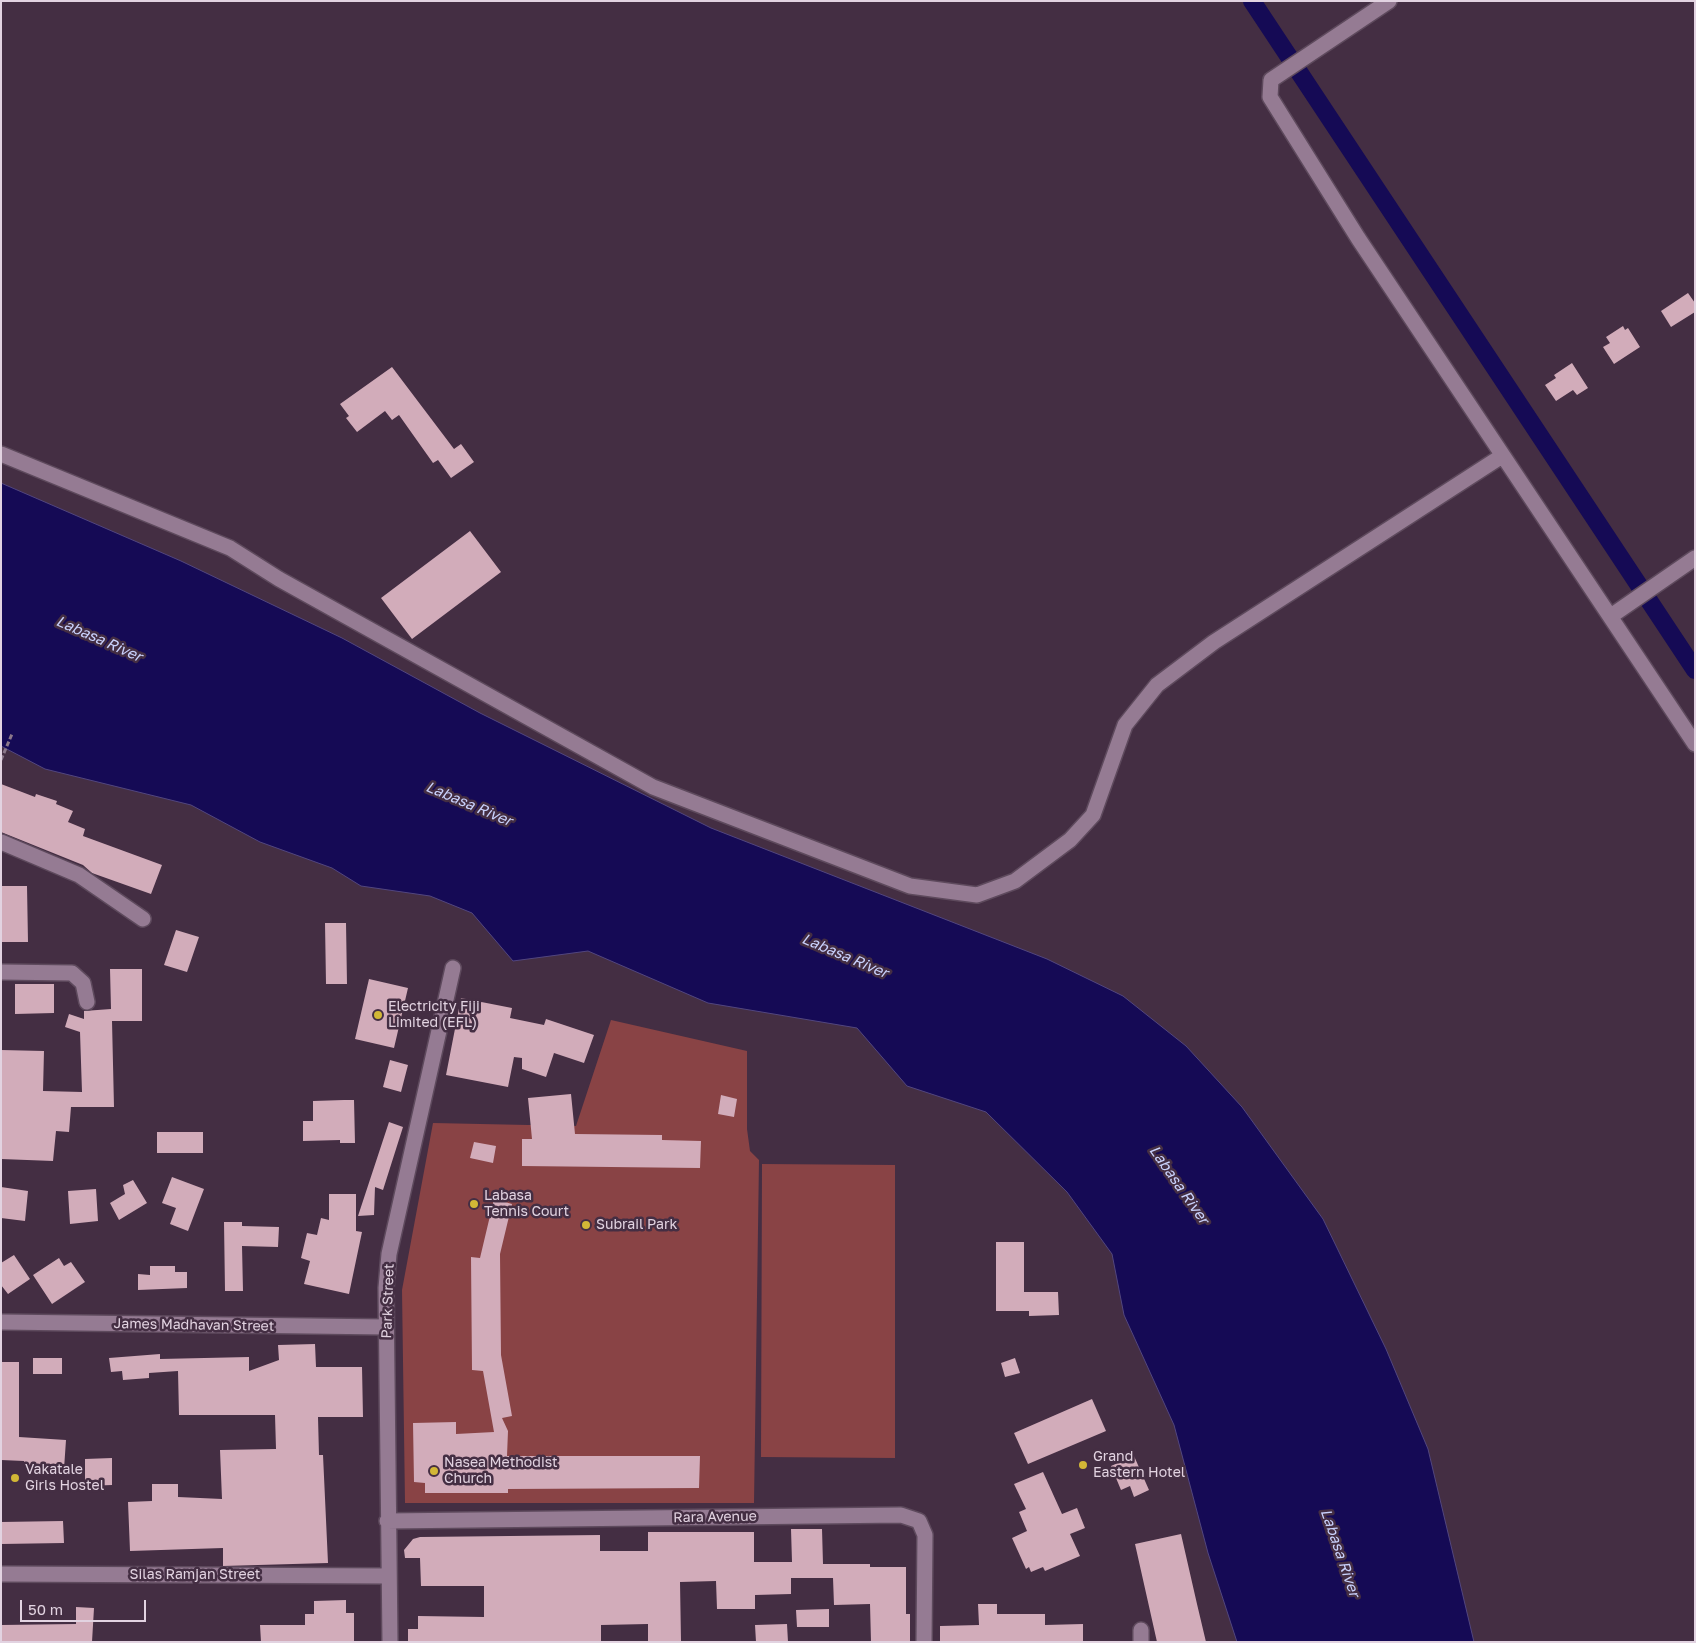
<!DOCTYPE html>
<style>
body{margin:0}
#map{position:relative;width:1696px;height:1643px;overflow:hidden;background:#442e43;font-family:"Golos Text",sans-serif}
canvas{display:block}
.frame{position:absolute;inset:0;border:2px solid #e2d3e1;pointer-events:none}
.scale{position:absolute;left:20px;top:1600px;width:126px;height:22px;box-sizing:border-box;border:2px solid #e2d3e1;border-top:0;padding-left:6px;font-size:15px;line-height:18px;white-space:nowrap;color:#e2d3e1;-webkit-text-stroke:4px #442e43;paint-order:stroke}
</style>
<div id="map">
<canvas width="1696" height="1643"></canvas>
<div class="frame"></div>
<div class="scale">50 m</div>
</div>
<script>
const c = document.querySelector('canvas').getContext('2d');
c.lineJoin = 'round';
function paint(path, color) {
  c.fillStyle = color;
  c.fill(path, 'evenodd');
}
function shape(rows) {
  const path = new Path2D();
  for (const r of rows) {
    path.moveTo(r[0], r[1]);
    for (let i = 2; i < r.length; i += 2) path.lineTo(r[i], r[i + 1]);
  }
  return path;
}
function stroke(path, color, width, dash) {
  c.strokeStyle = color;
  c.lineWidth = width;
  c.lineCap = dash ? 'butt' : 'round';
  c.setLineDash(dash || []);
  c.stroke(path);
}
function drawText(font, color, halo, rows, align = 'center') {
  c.font = font + ' "Golos Text",sans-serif';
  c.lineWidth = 5;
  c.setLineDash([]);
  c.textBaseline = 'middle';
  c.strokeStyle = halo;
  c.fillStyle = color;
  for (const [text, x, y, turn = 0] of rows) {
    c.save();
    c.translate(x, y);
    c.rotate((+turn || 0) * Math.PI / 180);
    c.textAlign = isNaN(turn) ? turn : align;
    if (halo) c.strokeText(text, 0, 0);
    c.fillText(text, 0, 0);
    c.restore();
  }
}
paint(shape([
 [611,1020,747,1051,747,1129,750,1151,759,1160,754,1503,405,1503,402,1290,433,1123,576,1126],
 [762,1164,895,1165,895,1458,761,1457]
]), '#894345');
const water = shape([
 [1,483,181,561,342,638,480,713,711,828,1047,959,1123,996,1186,1046,1242,1107,1323,1219,1386,1349,1428,1449,1474,1642,1237,1642,1208,1553,1174,1425,1124,1315,1112,1254,1067,1192,986,1112,907,1086,857,1028,708,1003,588,951,513,961,472,913,430,896,361,886,332,868,260,842,191,805,45,769,1,746,1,483]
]);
paint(water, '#150a55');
stroke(water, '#52467f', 1);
stroke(shape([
 [1252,1,1695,670]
]), '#150a55', 18);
paint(shape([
 [1688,293,1695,303,1695,312,1671,327,1661,311],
 [1623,326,1625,330,1628,328,1640,347,1614,364,1603,347,1610,343,1606,337],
 [1572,363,1588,388,1577,395,1573,390,1556,401,1545,385,1556,378,1554,375],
 [392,367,454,449,461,444,474,462,451,478,438,460,433,463,399,415,392,420,385,411,357,432,346,418,349,416,340,404],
 [470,531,501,572,412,639,381,598],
 [1,784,35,797,36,794,57,801,56,804,73,811,68,822,85,829,83,836,162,865,151,894,92,873,83,865,1,832],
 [1,886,27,886,28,942,1,942],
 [325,923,346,923,347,984,326,984],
 [176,930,199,937,187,972,164,965],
 [110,969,142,969,142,1021,112,1021,114,1107,71,1107,69,1132,56,1131,53,1161,1,1159,1,1050,44,1051,43,1091,82,1092,80,1032,65,1027,69,1014,84,1019,84,1011,111,1009],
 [369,979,408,988,394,1048,355,1039],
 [15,984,54,984,54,1013,15,1014],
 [461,998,512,1008,510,1018,544,1025,546,1019,594,1035,584,1063,554,1053,546,1077,522,1069,522,1058,514,1057,508,1087,446,1075],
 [390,1060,408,1065,401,1092,383,1087],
 [571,1094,575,1134,662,1135,662,1140,701,1141,700,1168,522,1166,522,1139,532,1139,528,1098],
 [721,1095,737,1099,734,1117,718,1114],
 [344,1100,354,1100,355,1143,340,1143,340,1140,303,1141,303,1121,313,1121,313,1101],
 [389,1122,403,1127,383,1190,375,1187,374,1215,358,1216],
 [157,1132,203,1132,203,1153,157,1153],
 [474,1142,496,1146,493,1163,470,1158],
 [172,1177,204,1189,188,1231,170,1224,176,1208,162,1203],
 [133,1180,147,1203,119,1220,110,1203,125,1194,123,1185],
 [1,1187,28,1191,25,1221,1,1218],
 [96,1189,98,1221,70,1224,68,1191],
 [329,1194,356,1194,356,1231,362,1232,349,1294,304,1284,310,1261,301,1258,307,1233,317,1235,321,1218,329,1220],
 [494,1199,512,1204,500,1254,501,1355,512,1416,502,1418,508,1431,507,1456,700,1456,699,1488,508,1489,508,1493,425,1493,425,1483,414,1482,413,1423,456,1422,456,1434,494,1432,483,1371,472,1370,471,1257,480,1258],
 [224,1222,242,1222,242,1226,279,1227,278,1247,242,1246,243,1291,225,1291],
 [996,1242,1024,1242,1024,1292,1058,1292,1059,1315,1029,1316,1029,1311,996,1311],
 [14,1255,30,1279,8,1294,1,1285,1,1263],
 [59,1258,64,1266,71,1262,85,1282,52,1304,33,1275],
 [150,1266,175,1266,175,1272,187,1272,187,1288,138,1290,138,1274,150,1275],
 [315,1344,316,1367,362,1367,363,1417,318,1417,319,1455,323,1455,328,1563,223,1566,223,1548,130,1551,128,1502,152,1501,152,1484,178,1484,178,1497,222,1499,220,1450,276,1449,275,1415,179,1415,178,1371,149,1373,149,1378,123,1380,122,1371,111,1372,109,1358,160,1354,160,1359,249,1357,249,1371,279,1360,278,1345],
 [33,1358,62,1358,62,1374,33,1374],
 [1015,1358,1020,1373,1005,1377,1001,1363],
 [1,1362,19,1362,19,1437,66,1440,64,1469,24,1467,24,1461,1,1460],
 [1092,1399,1106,1431,1028,1464,1014,1433],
 [1134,1456,1149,1490,1134,1497,1130,1486,1121,1490,1111,1466],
 [112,1458,112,1485,85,1486,85,1459],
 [1043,1472,1062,1514,1077,1508,1085,1528,1070,1534,1080,1556,1045,1571,1043,1567,1031,1572,1029,1567,1026,1569,1012,1538,1027,1531,1019,1512,1026,1509,1014,1484],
 [63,1521,64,1543,1,1544,1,1522],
 [791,1529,822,1529,823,1564,870,1564,870,1567,906,1567,906,1614,910,1614,910,1642,871,1642,870,1604,834,1605,833,1578,791,1578,791,1594,755,1595,755,1609,717,1609,716,1581,680,1582,681,1641,648,1641,648,1624,601,1625,601,1642,408,1642,408,1629,418,1629,418,1616,484,1617,484,1586,421,1586,420,1558,405,1558,404,1550,413,1539,420,1537,600,1535,600,1551,648,1551,648,1532,754,1532,754,1562,792,1562],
 [1181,1534,1197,1604,1206,1642,1157,1642,1135,1544],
 [346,1600,346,1613,354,1613,354,1642,261,1642,260,1625,305,1625,305,1614,314,1614,314,1601],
 [978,1604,997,1604,997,1614,1045,1614,1045,1625,1083,1624,1083,1642,940,1642,940,1626,979,1625],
 [76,1607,94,1608,92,1642,1,1642,1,1625,76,1624],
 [829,1609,829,1627,797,1627,796,1610],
 [787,1624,788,1642,756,1642,755,1625]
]), '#d2acba');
const minor = shape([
 [1389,1,1271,80,1270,97,1358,238,1695,744],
 [1,454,230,548,279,579,653,787,910,886,977,895,1015,881,1070,840,1093,815,1125,725,1157,685,1214,642,1502,456],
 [1611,616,1695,558],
 [1,842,79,875,143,919],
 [1,972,72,973,83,983,87,1002],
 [1,1322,386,1327],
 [387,1521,901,1515,919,1521,925,1535,924,1642],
 [1,1574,389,1576],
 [1141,1630,1141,1642],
 [390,1642,386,1288,389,1254,453,968]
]);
stroke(minor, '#5e4a5d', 18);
stroke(shape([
 [1,760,12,734]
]), '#8b788a', 3, [5, 2.5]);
stroke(minor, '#957b93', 15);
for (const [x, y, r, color] of [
 [378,1015,5,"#d2b736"],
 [474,1204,5,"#d2b736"],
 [586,1225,5,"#d2b736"],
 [1083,1465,5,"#d2b736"],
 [434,1471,5,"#d2b736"],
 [15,1478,5,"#d2b736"]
]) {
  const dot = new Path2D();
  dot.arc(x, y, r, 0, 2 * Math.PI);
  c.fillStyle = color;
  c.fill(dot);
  stroke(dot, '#442e43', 2);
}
drawText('14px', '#e2d3e1', '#442e43', [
 ["Electricity Fiji",388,1007],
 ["Limited (EFL)",388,1023],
 ["Labasa",484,1196],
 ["Tennis Court",484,1212],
 ["Subrail Park",596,1225],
 ["Grand",1093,1457],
 ["Eastern Hotel",1093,1473],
 ["Nasea Methodist",444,1463],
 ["Church",444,1479],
 ["Vakatale",25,1470],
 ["Girls Hostel",25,1486]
], 'left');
drawText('14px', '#e2d3e1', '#442e43', [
 ["Park Street",388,1301,-88],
 ["James Madhavan Street",194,1325,1],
 ["Rara Avenue",715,1517,-1],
 ["Silas Ramjan Street",195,1575]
]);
drawText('italic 15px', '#c9d1fc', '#442e43', [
 ["Labasa River",99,639,24],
 ["Labasa River",469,804,23],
 ["Labasa River",845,956,23],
 ["Labasa River",1179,1185,55],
 ["Labasa River",1340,1553,71]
]);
</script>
